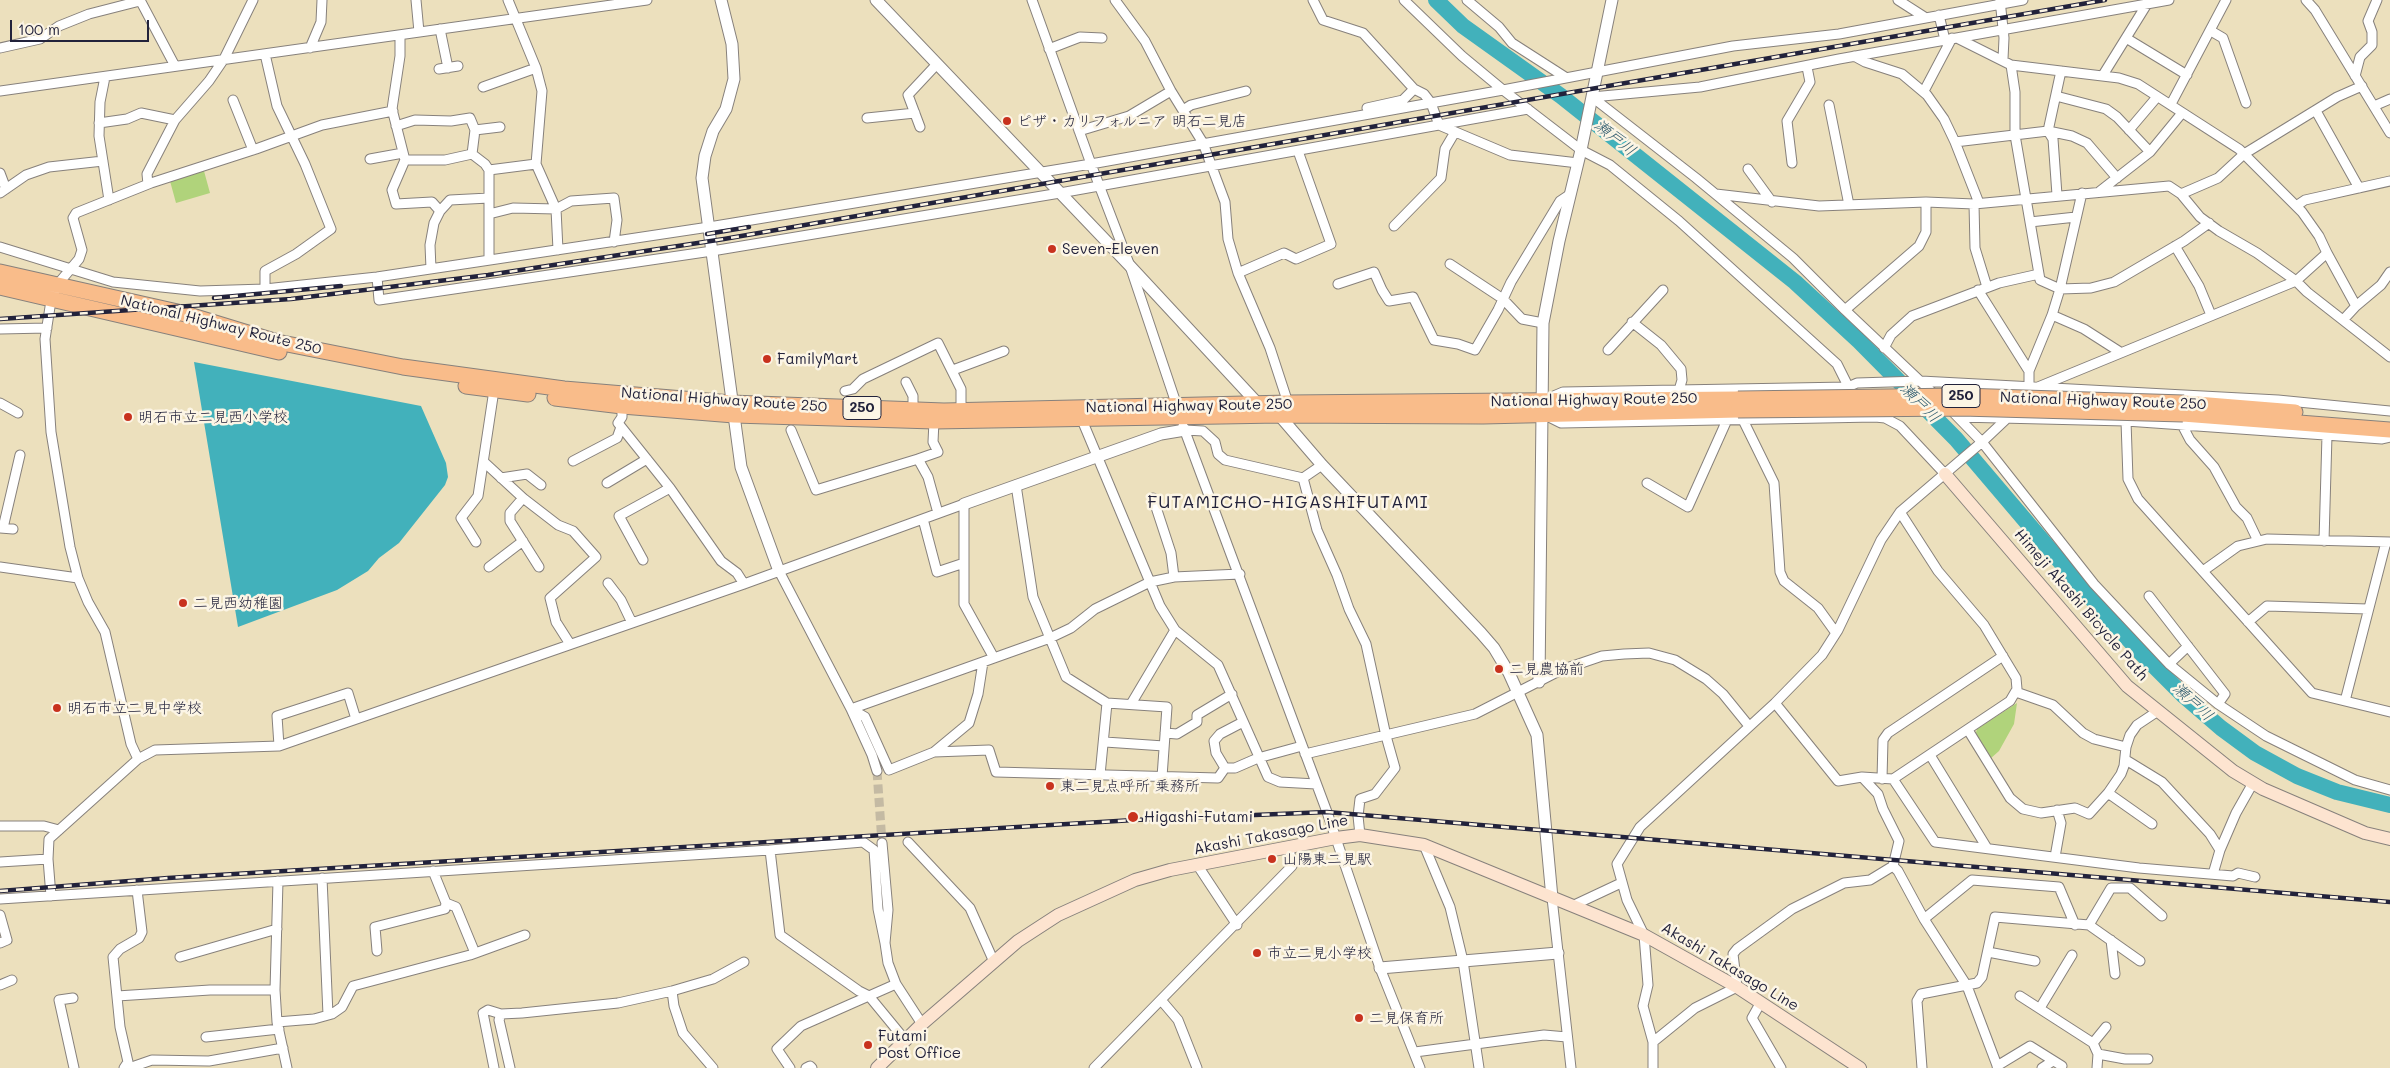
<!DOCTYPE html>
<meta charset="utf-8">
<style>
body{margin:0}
#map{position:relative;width:2390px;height:1068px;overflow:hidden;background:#ece0bd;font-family:Mali,sans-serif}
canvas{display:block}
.scale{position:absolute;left:10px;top:20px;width:139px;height:22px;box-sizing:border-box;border:2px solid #22223b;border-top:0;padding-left:6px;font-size:15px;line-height:18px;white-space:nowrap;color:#22223b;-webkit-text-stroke:4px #fcf5e5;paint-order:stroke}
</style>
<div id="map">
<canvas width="2390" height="1068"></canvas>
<div class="scale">100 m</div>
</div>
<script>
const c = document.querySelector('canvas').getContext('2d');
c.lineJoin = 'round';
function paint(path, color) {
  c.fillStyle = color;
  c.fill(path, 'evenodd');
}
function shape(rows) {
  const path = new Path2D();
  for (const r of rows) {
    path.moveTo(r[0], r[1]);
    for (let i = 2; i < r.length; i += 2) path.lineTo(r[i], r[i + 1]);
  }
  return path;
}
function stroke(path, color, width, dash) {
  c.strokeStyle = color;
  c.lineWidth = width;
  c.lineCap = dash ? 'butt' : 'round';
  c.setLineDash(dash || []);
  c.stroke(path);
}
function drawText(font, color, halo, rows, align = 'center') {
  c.font = font + ' Mali,"Klee One",sans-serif';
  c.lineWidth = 5;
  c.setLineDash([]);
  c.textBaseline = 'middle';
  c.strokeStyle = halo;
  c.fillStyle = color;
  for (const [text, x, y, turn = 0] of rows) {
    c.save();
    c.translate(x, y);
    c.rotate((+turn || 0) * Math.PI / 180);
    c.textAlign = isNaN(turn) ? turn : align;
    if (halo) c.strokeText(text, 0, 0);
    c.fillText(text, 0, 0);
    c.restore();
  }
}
paint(shape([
 [204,171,210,193,176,203,170,181],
 [2017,703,2014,724,1999,751,1990,759,1975,736,1977,729]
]), '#b0d37b');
paint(shape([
 [194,362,421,406,446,463,448,477,445,485,399,543,379,558,368,571,337,590,238,627]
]), '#42b1bb');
stroke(shape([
 [1436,0,1463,26,1561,96,1795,282,1859,341,1956,439,2092,599,2141,653,2184,696,2221,728,2255,753,2297,776,2337,792,2390,805]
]), '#42b1bb', 16);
stroke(shape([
 [877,771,882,843]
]), '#c4baa3', 9, [9, 4.5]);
const minor = shape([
 [140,0,175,66],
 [416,0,419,32],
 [508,0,536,68,542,91,536,164,556,209,558,250],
 [1032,0,1091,164,1130,266,1178,409],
 [1115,0,1145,41,1171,91,1203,143,1225,202,1228,239,1238,273,1270,348,1288,403],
 [1313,0,1323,20,1363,33,1414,89,1424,94,1431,103,1439,125,1510,155,1578,163],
 [1404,0,1462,56,1503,90,1581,150,1610,165,1679,221,1837,364,1850,390],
 [1467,0,1499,27,1512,43,1565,77],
 [1898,0,1926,18],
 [2000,0,2004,38,2003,59],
 [2306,0,2315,10,2390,133],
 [1939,15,1945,40],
 [440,29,448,68],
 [2211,31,2223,38,2246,103],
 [400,35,400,56,392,109,405,160,392,190,396,204,432,202,440,211],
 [1957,38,2011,65,2119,78,2138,84,2239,149,2302,212,2319,236,2327,253,2296,281,2038,387,2027,399],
 [2126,38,2187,75],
 [0,48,40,39,59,26,89,14,140,1],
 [310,48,321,22,322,0],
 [1049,49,1080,37,1102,38],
 [265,54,277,106,305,164,331,229,296,254,265,271,265,289],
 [1854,56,1865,62,1902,74,1927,95,1944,119,1955,142,1979,203],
 [2011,65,2015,92,2015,135,2039,274,2040,280,2060,289,2052,315,2029,371,2029,387],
 [439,69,458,66],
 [2103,75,2147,4],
 [2355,76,2360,57,2372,45,2372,32,2368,21,2377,0],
 [105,77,100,102,99,136,109,200],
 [483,87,536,68],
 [0,91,647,0],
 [1924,91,1952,38],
 [2056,96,2106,109,2117,117,2150,152],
 [1592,97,1696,178,1793,258,1845,310,1937,397],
 [1592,97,1700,87,1839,59,2169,0],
 [233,100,253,150],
 [2171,104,2226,0],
 [1829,105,1849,205],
 [2374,106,2390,99],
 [1367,108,1403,100,1414,89],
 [1183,110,1191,105,1246,91],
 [2316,111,2359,188],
 [867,118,915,113],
 [99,123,127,119,141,113,175,120],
 [396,126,415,120,451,121,470,118,475,130,472,154],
 [920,127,908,95,937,64],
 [475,130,500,127],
 [2129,130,2157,97],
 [1079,131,1129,116,1171,91],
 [1955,142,2048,131,2072,136,2087,143,2117,178],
 [370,159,403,153],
 [405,160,445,160,472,154,485,164,489,170,489,260],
 [1792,163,1787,121,1810,82,1807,67],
 [1748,169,1772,202],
 [489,170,536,164],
 [0,173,6,189],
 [148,184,147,174,175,120,209,81,224,59,253,0],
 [2100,191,2150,152,2182,113],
 [0,193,26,175,49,167,103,161],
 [2082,193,2060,289,2091,288,2114,282,2184,241,2209,223],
 [1716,194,1819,206,1926,202,1974,204,2169,186,2181,194,2200,217,2219,231,2257,253,2296,281,2307,292,2390,357],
 [2181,194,2218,178,2244,154,2337,97,2362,86],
 [2057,195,2053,139,2048,131,2061,71],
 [1974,204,1975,248,1987,287],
 [2296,206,2305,200,2390,181],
 [489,214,513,208,556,209,571,201,614,198,617,220,614,242],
 [2030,222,2076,217],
 [1394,226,1441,178,1445,149,1455,132],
 [2175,246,2199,286,2211,315],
 [0,247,113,282,200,291,265,289,377,277,709,227,1091,164,1503,90,1733,46,1839,34,2023,0],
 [2327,253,2356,306],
 [1450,264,1503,299,1522,319,1543,323],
 [431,269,430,245,434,223,440,211,450,200,489,198],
 [1238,273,1284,253,1296,259,1331,244,1298,151],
 [377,277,379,300,712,251,1060,193,1528,109],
 [1338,284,1374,272,1382,290,1389,301,1413,297,1434,340,1458,344,1475,350,1498,310,1511,282,1560,201,1569,195],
 [1978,290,2029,371],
 [1845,310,1919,246,1926,232,1926,202],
 [2052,315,2084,329,2120,352],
 [2344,319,2356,306,2381,285,2390,272],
 [1632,322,1661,345,1681,369,1682,380,1679,390],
 [0,329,47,328],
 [1884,348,1891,335,1912,316,1999,283,2039,274],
 [1608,350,1663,290],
 [953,370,1004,351],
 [906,382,913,396,913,410],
 [845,391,853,389,863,379,938,343,961,389,961,410],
 [1549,398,1563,392,1848,387,1857,383,1921,381,2278,400,2390,411],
 [0,403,18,413],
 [622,406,622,417,618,423,670,488,721,561,737,573,744,584],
 [1948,407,1982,442,2094,584,2169,664,2218,704,2266,736,2355,780,2390,790],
 [1549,417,1561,423,1875,417,1885,418,1900,426,1945,474],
 [1958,417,2126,421,2382,439,2390,437],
 [1082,420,1160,606,1175,630,1218,665,1268,777,1280,782,1316,784],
 [1743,420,1774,483,1780,572,1784,581,1818,608,1836,633],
 [2126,421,2128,479,2138,499,2312,693,2390,712],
 [2180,421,2190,440,2214,467,2236,507,2247,518,2258,541],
 [1183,426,1327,812,1380,968,1420,1068],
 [791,430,816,490,918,459,928,477,938,513],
 [1185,430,1203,431,1215,442,1218,454,1225,460,1303,478,1322,465],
 [918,459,938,452,933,442,934,421],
 [573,461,617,438,621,427],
 [484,462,523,498,558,525,573,531,596,557,550,598,556,622,570,644],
 [501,478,527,474,541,485],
 [1303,478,1317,530,1337,575,1349,609,1366,644,1386,736,1395,768,1375,794,1360,799,1358,816,1360,835],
 [607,483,647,459],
 [1647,483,1688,507,1727,420],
 [1016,485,1033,597,1066,677,1107,703,1100,775],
 [523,498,510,513,510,521,539,567],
 [1153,498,1171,553,1174,577],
 [923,519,937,572,964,563],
 [0,528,13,529],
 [3,528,20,455],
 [2324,541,2327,435],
 [476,542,461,518,478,496,494,390],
 [643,560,619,516,670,488],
 [0,567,78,578],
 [489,567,523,541],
 [779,571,851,709,865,717,889,770,934,752,989,750,996,772,1218,778,1225,768],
 [2203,571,2238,546,2267,539,2390,542],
 [608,583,621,600,632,623],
 [2149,596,2225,694,2218,704],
 [2248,622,2267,606,2368,609],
 [994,658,1050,638,1071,628,1095,609,1150,582,1174,577,1240,574],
 [2169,664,2188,646],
 [2016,692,2053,705,2083,733,2094,739,2126,747],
 [2345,701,2386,542],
 [1107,703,1167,707,1162,777],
 [1775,703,1838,781,1862,777,1893,779,2010,701,2017,689,2016,678,1984,625,1938,571,1900,512],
 [1131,704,1175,630],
 [1968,730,2010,798,2023,809,2041,813,2075,808,2089,814,2108,793,2121,774,2124,766,2126,747,2130,735,2137,725,2158,711],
 [1165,733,1177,734,1197,722,1197,715,1232,694],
 [1105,742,1164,746],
 [279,746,277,716,348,693,356,719],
 [934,752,969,723,978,694,983,662],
 [1305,754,1475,714,1561,670,1602,656,1624,654,1649,653,1675,660,1706,679,1723,694,1749,726],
 [1930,755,1987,848],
 [138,759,131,744,105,632,88,602,78,578,70,547,51,432,45,339,50,307,57,285,79,259,82,250,73,218,76,213,151,183,256,149,322,125,393,111],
 [2126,760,2162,782,2210,834,2220,850],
 [1225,768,1235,768,1258,758,1302,746],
 [1225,768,1216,753,1214,741,1220,734,1243,722],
 [1862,777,1878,794,1883,809,1899,841,1893,866,1898,871,1924,919,1967,986,1998,1068],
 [1882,779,1883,740,1888,733,2003,656],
 [1893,779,1935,842,2139,868,2233,876,2238,873,2255,877],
 [2108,793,2152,824],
 [0,826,44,826,59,830],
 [908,842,970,908,994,962],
 [882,843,888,910,885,943,888,963,896,984,922,1024],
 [1424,845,1450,907,1463,961,1479,1068],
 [770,850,780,935,859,991,869,996,906,1041],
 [2055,857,2061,823,2057,810],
 [0,862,48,859],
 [1198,866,1237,925],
 [2213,874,2220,850,2236,813,2253,783],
 [322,878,328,1015],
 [278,881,275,990,277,1022,287,1068],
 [51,896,48,859,49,839,138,759,155,750,279,746,744,584,964,504,964,604,994,658,851,709,872,755,877,771],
 [1552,898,1571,1068],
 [0,899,770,850,863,842,874,850,878,909,885,943],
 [446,903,456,907,475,953],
 [1572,906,1621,883],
 [0,915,7,940,0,943],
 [1924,919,1972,880,2059,887,2075,925],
 [2089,925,2111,888,2130,888,2162,916],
 [2111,940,2115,974],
 [377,951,375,927,445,909,446,903,433,871],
 [1988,952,2035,961],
 [180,957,277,929],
 [0,985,12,980],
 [672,991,674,1006,683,1033,713,1068],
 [117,996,210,990,275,990],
 [2020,996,2093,1043,2098,1054,2097,1068],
 [73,998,59,1000,74,1068],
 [1161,1000,1178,1020,1197,1068],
 [1761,1002,1752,1018,1781,1068],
 [2040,1008,2072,955],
 [501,1014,499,1020,510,1068],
 [277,1022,314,1019,332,1014,342,1007,353,986,470,955,525,935],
 [206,1037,279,1029],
 [1653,1042,1695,1008,1737,987,1733,954,1737,949,1792,909,1844,883,1870,880,1893,866],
 [2093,1043,2106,1027],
 [1415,1052,1544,1035,1567,1037],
 [2098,1054,2125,1059,2148,1059],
 [1997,1066,2030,1046,2062,1066],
 [124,1068,128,1062,120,1027,113,957,120,949,139,938,142,932,137,890],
 [129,1068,152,1060,209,1061,283,1048],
 [494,1068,483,1013,488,1010,501,1014,522,1013,618,1003,672,991,713,979,744,962],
 [790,1068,777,1049,801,1026,896,984],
 [806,1068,810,1066,812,1068],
 [1094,1068,1292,866,1289,847],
 [1653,1068,1653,1042,1643,1006,1648,985,1644,935,1627,900,1617,864,1640,827,1775,703,1822,655,1838,630,1881,540,1900,512,1982,442,2018,408],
 [1922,1068,1917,1001,1921,994,1977,983,1982,977,1995,917,2089,925,2140,961],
 [2042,1068,2053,1061]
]);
const tertiary = shape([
 [721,0,732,44,734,79,726,109,713,131,705,156,702,178,741,467,779,571],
 [876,0,1130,266,1260,406],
 [1275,413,1279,415,1322,465,1481,633,1494,648,1509,673,1537,735,1552,898],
 [964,504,1161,434,1185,430],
 [1539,682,1543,323,1559,241,1581,150,1612,0],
 [1380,968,1558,953]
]);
const secondary = shape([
 [1945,474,2127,686,2233,771,2263,789,2365,833,2390,839],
 [877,1068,922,1024,1018,941,1058,915,1135,880,1170,870,1336,838,1360,835,1424,845,1644,935,1737,987,1860,1068]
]);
const trunk = shape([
 [0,272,182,313,277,342,403,367,564,389,731,403,944,411,1288,403,1738,399],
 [0,287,279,352],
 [466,386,528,394],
 [555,398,622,406,734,415,934,421,1279,415,1483,416,1738,410],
 [2184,403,2295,412],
 [2183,414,2390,430]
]);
stroke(minor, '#87817c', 11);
stroke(tertiary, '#87817c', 13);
stroke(secondary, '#87817c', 14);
stroke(trunk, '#87817c', 17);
stroke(minor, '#fff', 9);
stroke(tertiary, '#fff', 11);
stroke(secondary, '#fde4d0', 12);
stroke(trunk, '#f9bc8a', 15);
const rail = shape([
 [707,234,749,227],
 [214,298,341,286],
 [0,319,291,299,488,275,724,239,2105,0],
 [0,891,168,878,1134,820,1327,812,2390,902]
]);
stroke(rail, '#22223b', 4.5);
stroke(rail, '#fcf5e5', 2.5, [8]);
const trunkBridge = shape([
 [1738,399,1961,396,2184,403],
 [1738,410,1961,408,2183,414]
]);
stroke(trunkBridge, '#87817c', 17, []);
stroke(trunkBridge, '#f9bc8a', 15);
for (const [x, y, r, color] of [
 [1007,121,5,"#c8321e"],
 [1052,249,5,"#c8321e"],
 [767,359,5,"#c8321e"],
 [128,417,5,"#c8321e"],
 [183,603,5,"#c8321e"],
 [1499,669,5,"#c8321e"],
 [57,708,5,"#c8321e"],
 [1050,786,5,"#c8321e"],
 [1133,817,6,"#c8321e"],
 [1272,859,5,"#c8321e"],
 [1257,953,5,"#c8321e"],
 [1359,1018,5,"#c8321e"],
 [868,1045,5,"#c8321e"]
]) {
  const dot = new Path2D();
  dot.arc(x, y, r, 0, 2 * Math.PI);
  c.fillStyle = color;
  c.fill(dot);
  stroke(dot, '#fcf5e5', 2);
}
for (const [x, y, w] of [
 [1961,396,38],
 [862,408,38]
]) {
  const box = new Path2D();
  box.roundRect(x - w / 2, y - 11.5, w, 23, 4);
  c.fillStyle = '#fcf5e5';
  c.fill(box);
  stroke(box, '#22223b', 1);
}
drawText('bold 14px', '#22223b', null, [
 ["250",1961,396],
 ["250",862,408]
]);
drawText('15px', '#22223b', '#fcf5e5', [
 ["ピザ・カリフォルニア 明石二見店",1017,121],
 ["Seven-Eleven",1062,249],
 ["FamilyMart",777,359],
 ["明石市立二見西小学校",138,417],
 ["二見西幼稚園",193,603],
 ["二見農協前",1509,669],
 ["明石市立二見中学校",67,708],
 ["東二見点呼所 乗務所",1060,786],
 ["Higashi-Futami",1144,817],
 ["山陽東二見駅",1282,859],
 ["市立二見小学校",1267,953],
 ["二見保育所",1369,1018],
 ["Futami",878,1036],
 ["Post Office",878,1053]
], 'left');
drawText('15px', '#22223b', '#fcf5e5', [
 ["National Highway Route 250",221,325,14],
 ["National Highway Route 250",724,400,4],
 ["National Highway Route 250",1594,400,-1],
 ["National Highway Route 250",2103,401,2],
 ["National Highway Route 250",1189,406,-1],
 ["Himeji Akashi Bicycle Path",2081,605,49],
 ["Akashi Takasago Line",1271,835,-11],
 ["Akashi Takasago Line",1730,967,31]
]);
drawText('italic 16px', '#2f5b6e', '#fcf5e5', [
 ["瀬戸川",1615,138,39],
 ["瀬戸川",1920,403,45],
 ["瀬戸川",2193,702,43]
]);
c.letterSpacing = '1px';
drawText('18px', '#22223b', '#fcf5e5', [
 ["FUTAMICHO-HIGASHIFUTAMI",1288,502]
]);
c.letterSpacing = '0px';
</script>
